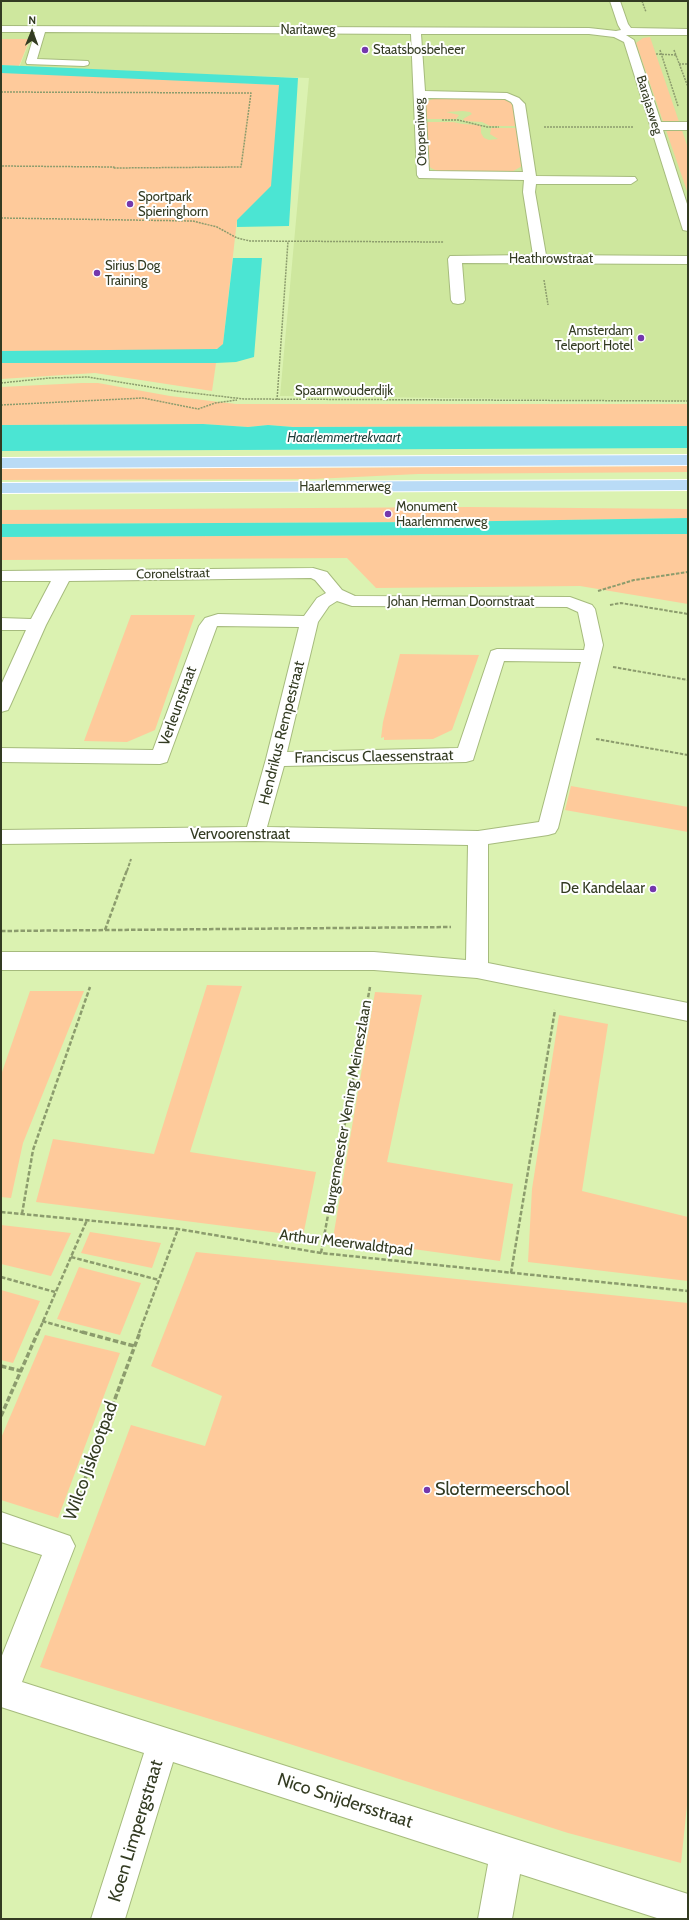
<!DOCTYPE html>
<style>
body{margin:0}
#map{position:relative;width:689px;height:1920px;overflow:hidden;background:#dbf2b1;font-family:Cabin,sans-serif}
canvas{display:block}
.frame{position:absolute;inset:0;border:2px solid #333b22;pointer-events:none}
.north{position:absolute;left:12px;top:12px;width:40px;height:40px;-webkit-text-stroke:3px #fff;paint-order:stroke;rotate:1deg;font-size:11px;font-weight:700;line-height:16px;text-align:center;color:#333b22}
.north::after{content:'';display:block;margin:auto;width:14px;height:18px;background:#333b22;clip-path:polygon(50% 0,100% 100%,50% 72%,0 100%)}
</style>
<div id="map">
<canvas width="689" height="1920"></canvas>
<div class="frame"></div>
<div class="north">N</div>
</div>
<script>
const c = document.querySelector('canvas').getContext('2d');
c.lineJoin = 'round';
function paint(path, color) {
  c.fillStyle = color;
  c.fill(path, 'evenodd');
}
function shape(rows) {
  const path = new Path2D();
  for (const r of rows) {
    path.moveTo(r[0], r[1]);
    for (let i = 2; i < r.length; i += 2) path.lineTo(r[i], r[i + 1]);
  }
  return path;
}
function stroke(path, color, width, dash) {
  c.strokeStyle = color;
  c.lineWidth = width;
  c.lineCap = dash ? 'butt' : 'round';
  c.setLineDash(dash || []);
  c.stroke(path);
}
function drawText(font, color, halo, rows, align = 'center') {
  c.font = font + ' Cabin,sans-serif';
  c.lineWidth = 4;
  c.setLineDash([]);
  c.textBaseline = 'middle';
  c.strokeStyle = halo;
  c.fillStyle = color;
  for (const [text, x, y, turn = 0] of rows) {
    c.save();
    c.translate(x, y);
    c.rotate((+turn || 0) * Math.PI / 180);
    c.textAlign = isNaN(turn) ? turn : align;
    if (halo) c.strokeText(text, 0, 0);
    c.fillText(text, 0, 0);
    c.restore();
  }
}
paint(shape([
 [1,1,688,1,688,401,280,396,309,78,19,68,30,40,1,39]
]), '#cee79e');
paint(shape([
 [650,37,688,148,688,194,636,43,643,38],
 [1,39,30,39,19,66,1,65],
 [1,71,281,85,280,189,237,220,223,344,220,348,210,350,1,351],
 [499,97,513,103,518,126,490,126,482,122,465,121,463,119,472,114,470,112,463,111,446,112,459,115,456,119,423,119,423,106,428,101,436,98],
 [424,122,453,122,462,124,479,125,481,126,481,133,484,138,489,140,498,139,490,134,491,128,518,128,522,166,510,173,442,173,433,169,428,166],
 [1,363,216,363,212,391,95,373,1,379],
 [82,383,98,383,170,396,236,404,688,404,688,426,293,427,268,425,248,427,203,424,1,425,1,387],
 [688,466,688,472,418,474,314,479,1,480,1,469],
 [469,507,688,509,688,518,433,522,1,524,1,510],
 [688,534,688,604,580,586,376,588,347,558,1,560,1,537],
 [131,615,195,615,155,730,127,742,84,741],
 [400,654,479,655,452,730,433,739,384,740,384,737,381,738,383,722],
 [571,786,688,807,688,832,565,810],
 [207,985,242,986,190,1152,316,1172,303,1236,36,1202,53,1139,154,1154],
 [30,991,84,991,23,1143,11,1198,1,1197,1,1075],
 [375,992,422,995,387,1162,513,1184,500,1261,333,1238],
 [559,1015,608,1024,582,1191,688,1217,688,1281,528,1262,532,1189],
 [1,1225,71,1233,51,1276,1,1264],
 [90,1232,161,1243,152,1268,81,1253],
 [196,1252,688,1303,688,1796,681,1863,568,1833,246,1730,40,1667,131,1425,205,1446,222,1396,151,1366],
 [79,1267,141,1283,120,1335,57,1319],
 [1,1290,40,1301,13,1363,1,1360],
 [45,1335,120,1353,58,1518,1,1500,1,1438]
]), '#feca9b');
paint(shape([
 [1,65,298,78,289,226,237,227,237,220,271,186,279,85,1,73],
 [233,258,262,258,254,357,236,362,216,363,1,363,1,351,217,349,223,344],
 [203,424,248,427,268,425,293,427,688,426,688,448,1,451,1,425],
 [688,518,688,534,1,537,1,524,433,522]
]), '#4be5d3');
const minor = shape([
 [610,1,620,1,628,24,631,28,688,29,688,35,626,35,634,40,661,122,688,122,688,130,663,130,688,207,688,231,683,230,682,227,624,42,614,37,589,34,421,34,425,91,507,93,519,98,525,104,536,176,635,177,637,180,631,184,536,184,535,192,546,255,688,256,688,264,462,263,465,300,463,303,458,304,453,303,451,300,448,259,450,256,533,255,523,192,524,180,419,178,417,175,411,34,45,32,37,59,88,61,89,63,88,65,84,66,27,64,26,62,35,32,1,32,1,26,589,28,616,31,621,30,618,25,610,1],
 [425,98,505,99,511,102,513,105,523,172,429,171,425,98],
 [313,568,327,572,342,590,355,596,570,597,592,605,595,609,603,645,558,828,555,833,548,835,488,844,488,963,688,1003,688,1021,477,978,374,970,1,970,1,952,374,952,466,960,468,845,255,841,1,844,1,830,247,827,266,759,299,627,217,626,167,762,160,764,1,762,1,748,153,750,199,626,205,618,218,614,304,616,317,598,326,593,315,580,311,578,69,581,46,625,10,706,8,710,1,712,1,685,26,630,1,630,1,618,31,619,51,581,1,581,1,571,313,568],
 [337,601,352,606,567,607,578,612,585,645,584,650,497,649,491,651,458,748,287,752,318,622,329,606,337,601],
 [504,661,581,662,539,822,478,831,267,827,284,766,466,762,473,760,504,661],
 [1,1512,70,1536,75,1546,22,1682,688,1894,688,1919,660,1919,520,1874,512,1919,478,1919,488,1864,173,1762,125,1919,91,1919,144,1753,1,1707,1,1658,42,1555,1,1542,1,1512]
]);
const major = shape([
 [688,455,688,465,1,468,1,458,688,455],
 [688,480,688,490,1,493,1,483,688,480]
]);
stroke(minor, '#a6bb7d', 2);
stroke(major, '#fff', 2);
stroke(shape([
 [642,1,646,12],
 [660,50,678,106],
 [674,50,688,87],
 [656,54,676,55],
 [679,64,688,64],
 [1,92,251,93,241,167,113,168,114,167,1,166],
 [442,120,458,120,487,127,499,127],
 [544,127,633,127],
 [1,218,193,221,217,227,237,238,250,241,444,242],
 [544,280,548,305],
 [1,383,49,378,88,377,175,391,244,399,688,401],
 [277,400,288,241],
 [1,405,143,398,198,409,215,403,237,400]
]), '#8c9c6d', 1.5, [2, 1]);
stroke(shape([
 [598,591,634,580,688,572],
 [610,605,621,603,688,614],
 [613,667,688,680],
 [596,739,688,755],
 [127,871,131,859]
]), '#8c9c6d', 2, [3.5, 1.5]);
stroke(shape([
 [105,930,127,870],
 [1,931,451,927],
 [1,1212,178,1229,321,1253,688,1291],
 [22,1214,33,1150,90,987],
 [321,1253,370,987],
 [71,1257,159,1280],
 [511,1273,555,1010],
 [1,1277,55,1292],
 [42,1321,85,1333],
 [38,1333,87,1220],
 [139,1333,178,1229]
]), '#8c9c6d', 2.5, [4.5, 2]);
stroke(shape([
 [82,1332,134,1346],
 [1,1366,21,1371],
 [1,1416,38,1332],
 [70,1519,140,1332]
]), '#8c9c6d', 3.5, [5.5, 2.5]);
paint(minor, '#fff');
paint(major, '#b9dbf6');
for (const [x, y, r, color] of [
 [365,50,4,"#7438ad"],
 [130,204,4,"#7438ad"],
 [97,273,4,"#7438ad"],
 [641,338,4,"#7438ad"],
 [388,514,4,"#7438ad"],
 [653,889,4,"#7438ad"],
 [427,1490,4,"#7438ad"]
]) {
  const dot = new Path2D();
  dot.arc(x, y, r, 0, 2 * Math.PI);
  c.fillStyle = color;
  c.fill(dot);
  stroke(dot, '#fff', 1.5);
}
drawText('13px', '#333b22', '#fff', [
 ["Naritaweg",308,30],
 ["Barajasweg",649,105,73],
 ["Otopeniweg",421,132,-93],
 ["Heathrowstraat",551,259],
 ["Spaarnwouderdijk",344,391],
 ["Haarlemmerweg",345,487],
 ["Coronelstraat",173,574,-1],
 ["Johan Herman Doornstraat",461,602]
]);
drawText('13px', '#333b22', '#fff', [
 ["Staatsbosbeheer",373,50],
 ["Sportpark",138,197],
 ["Spieringhorn",138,212],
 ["Sirius Dog",105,266],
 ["Training",105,281],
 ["Amsterdam",633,331,"right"],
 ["Teleport Hotel",633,346,"right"],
 ["Monument",396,507],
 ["Haarlemmerweg",396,522]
], 'left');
drawText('italic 13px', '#1c3c37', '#fff', [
 ["Haarlemmertrekvaart",344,438]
]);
drawText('15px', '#333b22', '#fff', [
 ["Verleunstraat",178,706,-70],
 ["Hendrikus Rempestraat",282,733,-76],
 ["Franciscus Claessenstraat",374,757,-1],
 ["Vervoorenstraat",240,835],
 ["Burgemeester Vening Meineszlaan",348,1107,-80],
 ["Arthur Meerwaldtpad",346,1243,7]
]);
drawText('15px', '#333b22', '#fff', [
 ["De Kandelaar",645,889]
], 'right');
drawText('18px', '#333b22', '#fff', [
 ["Wilco Jiskootpad",91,1461,-70],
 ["Nico Snijdersstraat",345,1801,18],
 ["Koen Limpergstraat",136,1831,-73]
]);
drawText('18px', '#333b22', '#fff', [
 ["Slotermeerschool",435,1490]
], 'left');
</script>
